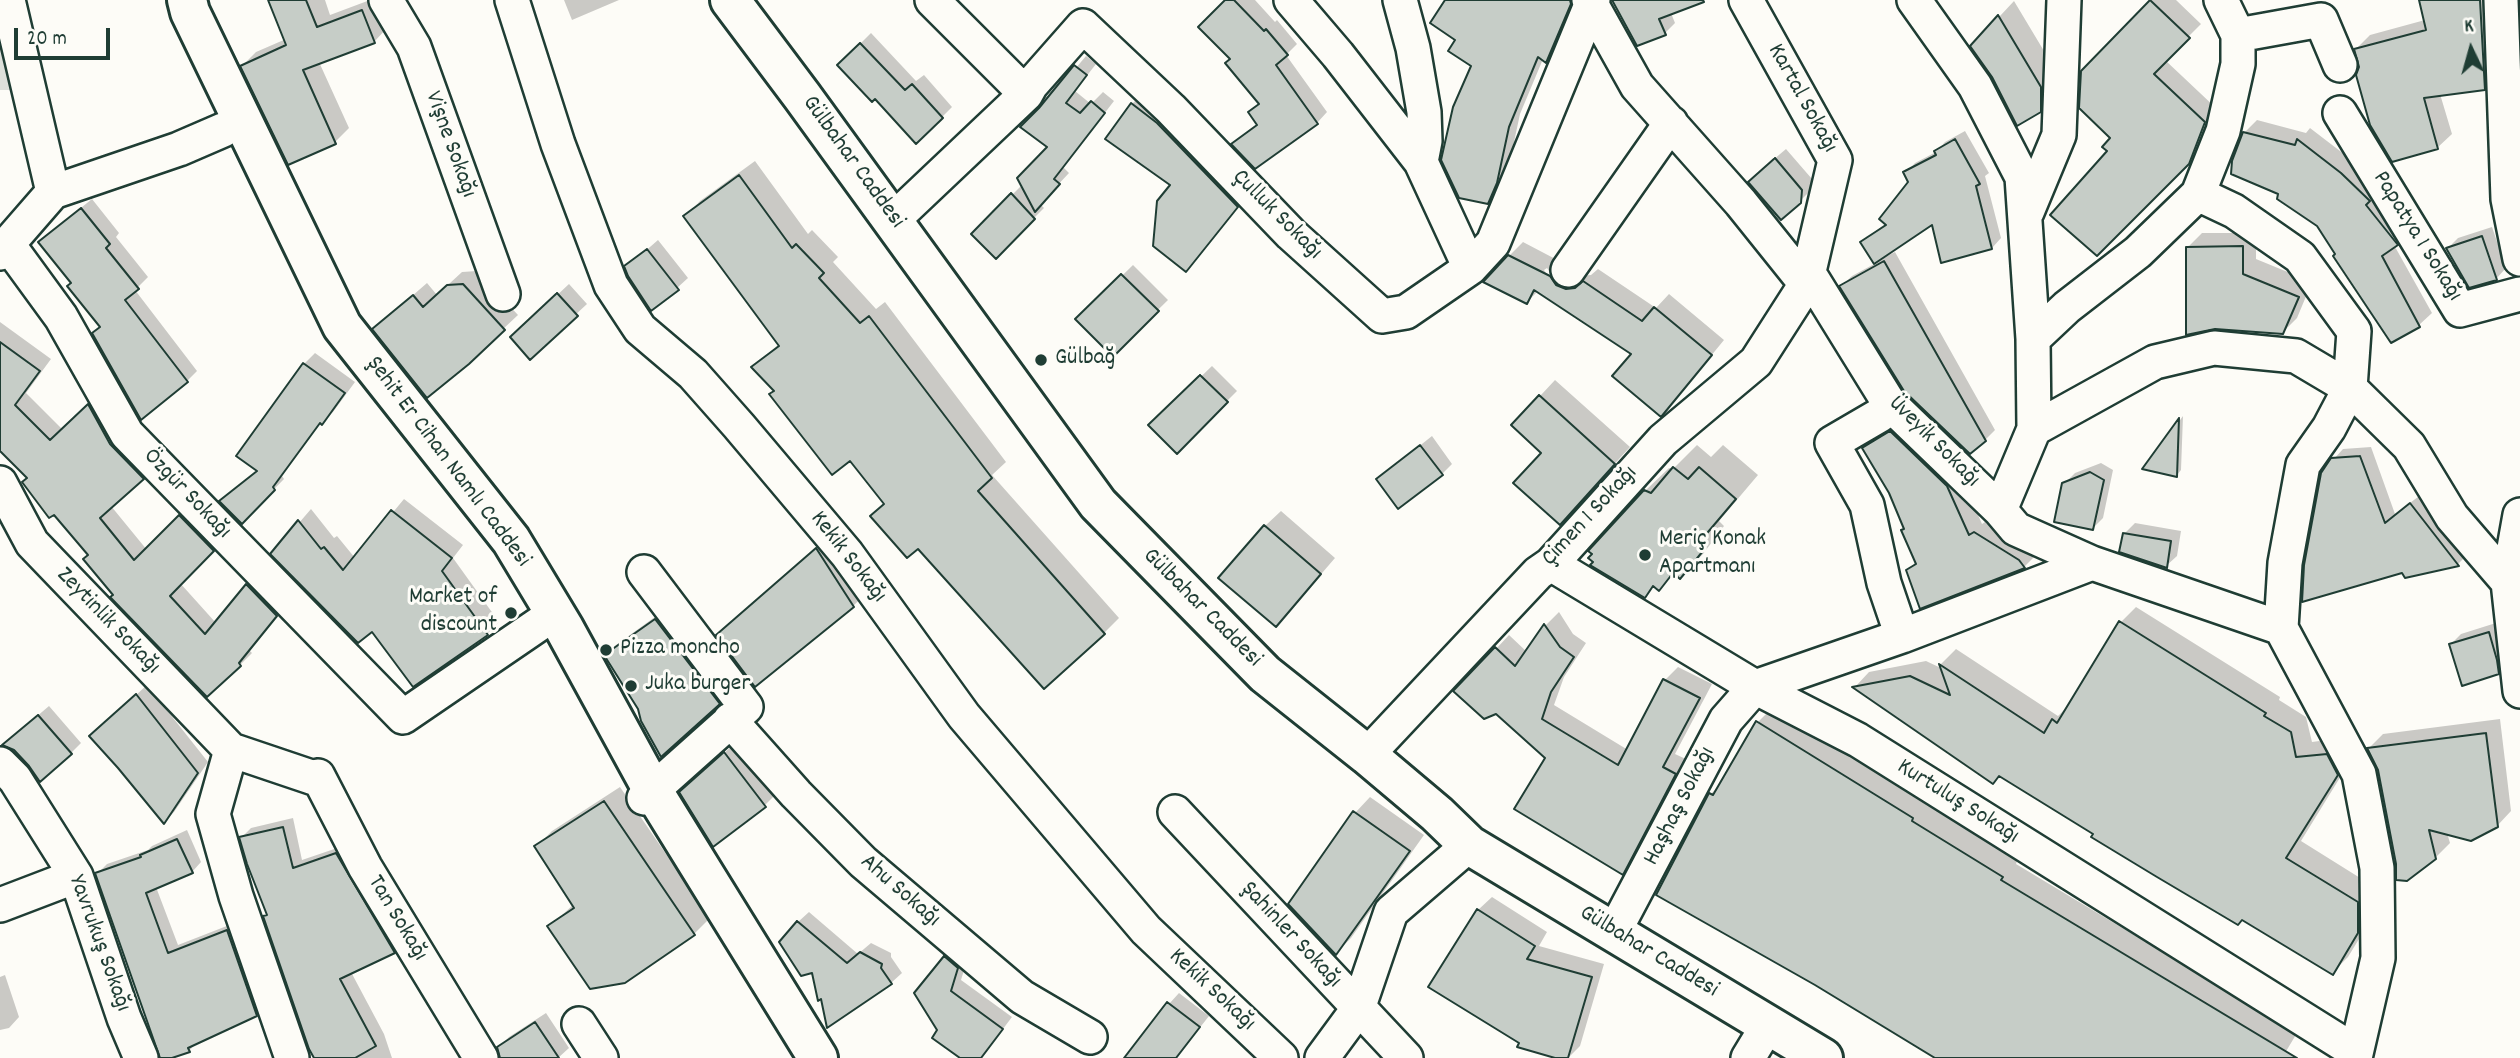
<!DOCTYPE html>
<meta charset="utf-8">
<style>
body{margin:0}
#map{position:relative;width:2520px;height:1058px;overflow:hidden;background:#fdfcf7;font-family:Dekko,sans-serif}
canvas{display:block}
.north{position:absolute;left:2436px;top:14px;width:70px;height:70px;-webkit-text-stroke:5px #fdfcf7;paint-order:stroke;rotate:355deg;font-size:19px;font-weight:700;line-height:28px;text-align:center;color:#1f3d34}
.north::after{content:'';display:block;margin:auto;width:24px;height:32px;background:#1f3d34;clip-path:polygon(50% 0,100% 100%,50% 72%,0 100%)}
.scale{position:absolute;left:14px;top:28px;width:96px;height:32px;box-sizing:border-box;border:4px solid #1f3d34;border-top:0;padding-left:9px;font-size:21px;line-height:24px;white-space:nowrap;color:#1f3d34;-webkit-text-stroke:5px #fdfcf7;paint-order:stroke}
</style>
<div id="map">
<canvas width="2520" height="1058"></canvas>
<div class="north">K</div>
<div class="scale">20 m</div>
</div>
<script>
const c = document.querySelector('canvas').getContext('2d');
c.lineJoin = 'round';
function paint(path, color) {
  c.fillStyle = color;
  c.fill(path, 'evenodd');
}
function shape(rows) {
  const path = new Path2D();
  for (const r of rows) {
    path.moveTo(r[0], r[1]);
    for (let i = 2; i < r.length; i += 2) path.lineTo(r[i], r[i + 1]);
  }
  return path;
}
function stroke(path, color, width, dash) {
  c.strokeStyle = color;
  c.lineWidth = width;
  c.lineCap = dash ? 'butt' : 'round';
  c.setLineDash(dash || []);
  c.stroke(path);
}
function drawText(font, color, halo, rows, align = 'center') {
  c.font = font + ' Dekko,sans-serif';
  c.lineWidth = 6;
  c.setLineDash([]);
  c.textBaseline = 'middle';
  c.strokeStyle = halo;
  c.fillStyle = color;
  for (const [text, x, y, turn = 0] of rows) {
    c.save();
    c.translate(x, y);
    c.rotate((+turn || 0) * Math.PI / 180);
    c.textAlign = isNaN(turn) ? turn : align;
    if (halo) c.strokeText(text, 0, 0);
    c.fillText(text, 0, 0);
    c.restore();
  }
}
paint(shape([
 [0,0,19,90,0,90]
]), '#dde0db');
paint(shape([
 [270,0,325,0,330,15,370,0,387,28,374,42,319,62,349,128,335,142,242,66,256,52,286,39],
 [564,0,619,0,572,20],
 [1228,0,1255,0,1275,22,1277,20,1297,44,1286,55,1327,112,1317,123,1255,167,1233,144,1258,123,1250,113,1260,103,1232,59],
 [1447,0,1578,0,1557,50,1546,61,1543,59,1520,114,1508,170,1499,191,1488,202,1473,65,1458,40],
 [1617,0,1703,0,1671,13,1675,23,1665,33],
 [2152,0,2176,0,2201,24,2165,60,2217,109,2201,149,2097,254,2113,138,2082,72],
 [2421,0,2495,0,2498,74,2484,88,2440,94,2452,134,2437,148,2361,67,2356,49,2370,35,2425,20],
 [2014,1,2056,71,2056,95,2040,111,1994,76,1972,46],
 [871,33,916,81,924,75,952,107,942,117,875,97,839,65],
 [1086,56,1096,64,1075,91,1091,104,1103,92,1114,101,1063,167,1069,173,1040,204,1044,208,996,256,973,234,1022,185,1049,147,1043,107],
 [1146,90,1251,192,1185,270,1173,184,1132,104],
 [2257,120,2306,133,2310,128,2353,161,2409,231,2394,245,2432,313,2419,325,2392,341,2318,225,2281,193,2244,133],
 [1965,131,1989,173,1985,176,2001,238,1992,248,1933,222,1886,254,1887,256,1895,252,1995,430,1985,440,1841,286,1852,276,1876,263,1862,242,1886,223,1911,182,1906,173,1915,163,1936,152,1945,142],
 [1786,149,1812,179,1810,191,1799,202,1760,171],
 [755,161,808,234,812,230,838,257,833,262,876,309,885,302,1006,462,992,475,1119,618,1104,633,886,503,850,459,753,367,779,344,685,217,700,201],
 [92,199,119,233,116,237,148,277,135,290,197,371,187,381,101,326,73,282,51,232],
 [2492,227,2506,268,2496,279,2448,248,2458,238],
 [2202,233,2256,233,2256,259,2312,282,2297,318,2283,332,2188,247],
 [658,240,688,278,677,288,627,267],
 [1523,242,1563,263,1580,276,1591,275,1598,269,1656,308,1669,294,1724,340,1674,401,1633,354,1538,291,1527,302,1509,256],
 [1547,268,1554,279,1550,279,1544,270],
 [1133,265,1168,300,1113,354,1078,319],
 [477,271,518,315,468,362,374,329,427,283,437,295,462,272],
 [569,284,587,304,530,357,523,327],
 [0,322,51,359,26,393,62,429,100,394,154,466,111,506,147,550,192,505,225,538,180,583,216,623,259,573,288,603,249,650,252,653,240,665,115,595,90,555,29,477,0,449],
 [315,353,355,382,333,412,321,422,282,476,284,479,242,522,221,501,259,469,238,455,304,364],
 [1212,366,1237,391,1177,451,1151,425],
 [1555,380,1630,447,1575,507,1543,453,1513,425],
 [2183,416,2181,470,2177,475,2145,468],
 [1904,419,1960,473,1982,524,1988,520,2037,554,2024,567,1921,606,1908,570,1916,562,1906,528,1890,492,1864,448,1877,435],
 [1432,436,1452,464,1442,474,1378,479],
 [1697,445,1711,457,1723,445,1758,475,1719,521,1724,526,1703,554,1680,577,1675,573,1659,588,1655,585,1644,596,1645,491,1669,468,1673,469],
 [2371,447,2395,514,2422,494,2468,554,2458,564,2406,576,2333,460,2343,449],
 [2101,463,2113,470,2103,518,2092,529,2064,484,2075,473],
 [404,499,463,545,453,558,499,622,487,634,413,685,373,630,273,553,311,509,334,538,337,536,355,558],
 [1281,511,1335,558,1291,609,1265,526],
 [2135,523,2181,531,2177,556,2166,566,2124,534],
 [832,534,869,591,853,606,718,635],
 [2136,607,2280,697,2279,700,2306,717,2312,742,2341,738,2352,758,2301,841,2373,886,2373,916,2348,957,2332,973,2000,775,1993,782,1855,687,1869,672,1926,661,1943,669,1941,664,1956,649,2058,716,2069,705,2121,622],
 [666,609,729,693,719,703,640,708,606,655,616,645],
 [1559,612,1573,634,1586,643,1564,677,1554,705,1628,750,1665,680,1678,667,1712,684,1675,754,1688,760,1636,859,1622,872,1547,757,1496,649,1509,635,1527,652,1546,625],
 [2499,622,2508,662,2498,673,2451,644,2461,634],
 [147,685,208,762,174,812,164,822,102,726],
 [49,706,81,743,71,753,30,765,15,749,15,735],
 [1773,707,1928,802,1926,804,2017,861,2016,864,2297,1033,2282,1058,1933,1058,1932,1055,1816,983,1658,895,1711,794,1721,783,1758,722],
 [2500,719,2511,811,2497,826,2447,833,2450,843,2435,858,2380,770,2369,748,2383,734],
 [741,738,780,790,765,805,714,844,697,777],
 [620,787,710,918,694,934,625,981,549,927,574,904,536,847,552,831],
 [1370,797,1424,835,1351,938,1336,953,1355,813],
 [293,818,302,860,346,845,403,942,394,951,351,972,384,1034,392,1058,316,1058,241,838,251,828],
 [187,830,201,862,192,872,156,887,178,945,237,922,265,1005,256,1014,198,1041,189,1051,161,1058,97,874,107,864,148,850,152,846],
 [1492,897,1547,932,1539,946,1604,964,1580,1046,1568,1058,1561,1058,1521,1042,1478,910],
 [809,912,858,954,871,943,891,953,891,957,902,973,891,983,822,996,798,922],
 [956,947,968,957,961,980,1012,1017,981,1058,963,1058,940,1030,945,957],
 [5,975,19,1017,9,1028,0,1030,0,977],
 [1179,993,1209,1016,1176,1058,1135,1058,1169,1004],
 [546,1013,569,1048,558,1058,502,1058,499,1047,509,1037]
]), '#0003');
const building = shape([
 [268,0,306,0,317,27,362,10,375,43,303,70,336,144,288,165,240,66,286,45,268,0],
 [1225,0,1234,0,1264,31,1266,29,1288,55,1276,65,1318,124,1255,169,1231,144,1257,125,1248,112,1259,104,1225,63,1230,59,1198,27,1225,0],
 [1445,0,1570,0,1571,4,1546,63,1538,57,1509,127,1497,183,1488,204,1459,198,1441,160,1453,107,1471,66,1448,51,1455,40,1430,23,1445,0],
 [1612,0,1703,0,1704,2,1659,19,1666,35,1637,46,1612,0],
 [2150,0,2190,38,2154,74,2205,122,2189,164,2097,256,2050,215,2107,151,2102,147,2110,138,2079,108,2081,71,2150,0],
 [2419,0,2480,0,2485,90,2424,98,2438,149,2392,162,2370,125,2356,75,2359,67,2354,49,2426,30,2419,0],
 [1998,15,2041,87,2041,112,2017,126,1992,77,1970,46,1998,15],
 [860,43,905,90,912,84,943,118,916,144,875,99,872,102,837,65,860,43],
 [1074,65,1087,75,1066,103,1080,113,1091,101,1105,113,1054,179,1060,184,1035,212,1017,178,1047,147,1020,127,1039,108,1074,65],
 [1131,103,1157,123,1238,207,1186,272,1153,246,1157,201,1170,185,1105,139,1131,103],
 [2243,132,2295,145,2297,139,2341,173,2370,201,2366,205,2398,245,2382,256,2420,327,2391,343,2333,256,2335,254,2317,226,2277,199,2278,194,2231,174,2232,161,2243,132],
 [1955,139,1980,184,1976,186,1992,249,1941,263,1932,225,1874,264,1860,242,1886,225,1879,219,1908,182,1903,172,1936,155,1934,151,1955,139],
 [1775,158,1802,190,1801,203,1781,220,1748,182,1775,158],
 [739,175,792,248,796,244,824,273,819,278,860,323,869,316,992,478,978,491,1105,634,1044,689,918,549,907,558,870,516,884,504,850,461,832,475,769,394,774,391,751,367,779,346,683,216,739,175],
 [1011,193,1035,219,996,259,971,234,1011,193],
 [81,208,110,244,106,248,139,289,125,300,188,382,141,420,92,333,100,327,67,286,71,283,38,242,81,208],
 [2482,236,2497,280,2469,288,2446,248,2482,236],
 [2243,246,2243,274,2299,297,2283,334,2215,329,2186,335,2186,247,2243,246],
 [647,249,679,290,651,311,628,276,624,266,647,249],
 [1508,255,1550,276,1556,285,1566,289,1575,288,1583,281,1642,321,1654,307,1712,355,1661,417,1612,376,1631,354,1534,290,1527,304,1483,282,1508,255],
 [1884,261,1986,441,1970,454,1904,391,1839,286,1884,261],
 [1121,274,1159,311,1113,357,1075,319,1121,274],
 [463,284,505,330,469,364,427,398,372,329,413,295,423,307,447,285,463,284],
 [557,293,578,316,530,360,510,337,557,293],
 [0,342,40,371,15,405,50,440,88,404,110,444,144,479,100,518,134,560,179,515,214,551,170,596,205,634,246,584,277,616,239,663,241,666,207,697,110,597,113,595,83,559,88,555,54,515,49,518,22,482,27,478,0,451,0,342],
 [303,363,345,393,322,425,320,423,276,483,273,487,275,490,242,524,219,501,257,471,236,456,303,363],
 [1200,375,1228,402,1177,454,1148,425,1200,375],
 [1539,395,1615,464,1560,525,1513,483,1541,453,1511,425,1539,395],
 [2179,418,2177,477,2142,469,2179,418],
 [1890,431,1947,486,1969,535,1974,532,2019,560,2025,568,1920,609,1906,570,1916,564,1901,530,1904,529,1889,493,1862,448,1890,431],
 [1420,445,1443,475,1398,509,1376,479,1420,445],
 [2360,456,2385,523,2410,503,2459,566,2405,578,2402,573,2302,602,2304,565,2321,473,2331,458,2360,456],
 [1673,467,1688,479,1699,467,1736,499,1697,545,1703,551,1680,579,1673,573,1659,591,1653,586,1645,598,1590,565,1593,562,1588,558,1592,554,1588,551,1644,490,1651,493,1673,467],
 [2090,472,2104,480,2093,530,2054,522,2062,483,2090,472],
 [391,510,452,558,442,571,488,635,413,687,372,632,358,643,270,554,298,520,321,549,324,547,343,570,391,510],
 [1264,525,1321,574,1276,627,1218,578,1264,525],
 [2123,533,2171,541,2167,568,2119,552,2123,533],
 [816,548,854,607,755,687,716,635,816,548],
 [655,619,720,704,661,757,641,721,638,709,604,655,655,619],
 [2119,621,2266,713,2264,716,2291,732,2296,757,2327,754,2338,775,2286,858,2358,902,2358,933,2333,975,2242,920,2238,925,2157,877,2091,837,2093,834,1999,776,1993,784,1852,687,1910,676,1950,695,1939,664,2044,733,2052,719,2057,723,2119,621],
 [1544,624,1560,647,1574,657,1551,692,1542,719,1618,765,1663,679,1700,698,1663,767,1676,774,1623,875,1514,809,1545,758,1496,714,1484,719,1453,691,1495,647,1515,666,1544,624],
 [2489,632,2497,660,2499,674,2462,686,2449,644,2489,632],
 [136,694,198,773,164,824,118,768,89,736,136,694],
 [38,715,72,754,40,782,29,766,14,750,2,745,38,715],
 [1756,721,1913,818,1912,821,2003,877,2001,880,2297,1058,1935,1058,1815,985,1656,895,1709,793,1713,795,1756,721],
 [2486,733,2498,827,2471,841,2429,830,2436,859,2407,881,2396,880,2396,864,2378,770,2367,748,2486,733],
 [724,752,766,807,713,847,679,792,724,752],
 [604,801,695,935,625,983,590,989,547,926,574,908,534,846,604,801],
 [1353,811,1410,851,1336,955,1288,904,1353,811],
 [283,827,293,868,336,853,395,953,340,979,376,1046,355,1058,314,1058,309,1049,263,916,267,915,247,864,239,837,283,827],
 [177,839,193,873,146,893,168,953,227,930,257,1016,188,1048,190,1052,172,1058,160,1058,95,873,141,857,140,855,177,839],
 [1477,909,1535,946,1527,959,1592,977,1568,1058,1555,1058,1517,1047,1519,1043,1428,987,1477,909],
 [797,921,847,963,860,952,882,964,881,968,892,984,827,1028,821,999,818,1001,812,973,801,976,779,942,797,921],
 [944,956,958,968,951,991,1003,1029,981,1058,960,1058,932,1038,937,1030,914,993,944,956],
 [1167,1002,1200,1027,1176,1058,1124,1058,1167,1002],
 [535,1022,559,1058,500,1058,497,1047,535,1022]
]);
paint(building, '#c6cdc7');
stroke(building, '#1f3d34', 2);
const street = shape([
 [8,0,53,192],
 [386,0,414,47,503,294],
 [512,0,558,144,611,285,640,329,693,374,739,426,847,554,964,716,1146,930,1281,1058],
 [932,0,1026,94],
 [1291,0,1338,55,1421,162],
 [1400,0,1413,48,1424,112,1425,141,1421,162,1470,268],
 [1589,0,1637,86,1741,203,1806,284],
 [1746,0,1835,160,1806,284],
 [1914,0,1975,86,2022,177,2033,339,2067,307,2138,252,2198,194,2234,211,2300,257,2354,331,2350,388,2296,356,2214,348,2155,362,2034,429],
 [2501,0,2508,199,2520,259],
 [2238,35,2321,20,2340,65],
 [2340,113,2460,310,2520,294],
 [2198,194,2223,131,2238,64,2238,35,2221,0],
 [2027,212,2059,135,2064,0],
 [893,220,1026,94,1031,85,1083,26,1171,109,1291,234,1382,316,1406,312,1470,268,1493,243,1593,0],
 [7,243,61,317,127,434,403,717,545,620],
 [0,253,53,192,179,149,223,130],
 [1568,270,1671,123],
 [1889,403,1880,415,1832,443,1867,505,1884,583,1902,636],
 [0,483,32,543,231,750],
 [2000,510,2034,429,2033,339],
 [1551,564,1755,687,1858,740,2356,1052],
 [644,572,746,707,644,798],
 [2508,582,2520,515],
 [2281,628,2285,563,2303,465,2329,428,2350,388,2409,446,2452,517,2508,582,2520,691],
 [730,720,796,794,863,862,1022,997,1090,1037],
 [1367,755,1538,573,1551,564,1663,440,1756,362,1806,284,1813,280,1889,403,2000,510,2016,529,2092,563],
 [0,764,15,779,76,876,124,1018,141,1058],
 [1175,812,1406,1058],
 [0,905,76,876],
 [1614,932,1726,720,1755,687,1902,636,2092,563,2281,628,2359,774,2377,868,2378,958,2355,1058],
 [579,1024,601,1058],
 [292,1058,236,896,213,814,231,750,314,778,318,776,365,867,481,1058],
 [1322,1058,1358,1009,1391,912,1469,845],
 [1748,1058,1768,1025]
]);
const secondary = shape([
 [187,0,190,12,342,326,511,540,564,628,653,791,818,1058],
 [730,0,802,96,1098,504,1265,674,1367,755,1437,814,1469,845,1823,1058]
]);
stroke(street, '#1f3d34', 38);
stroke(secondary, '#1f3d34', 44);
stroke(street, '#fdfcf7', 33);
stroke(secondary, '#fdfcf7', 38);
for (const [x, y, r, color] of [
 [1041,360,7,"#1f3d34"],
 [1645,555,7,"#1f3d34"],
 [511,613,7,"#1f3d34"],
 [606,650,7,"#1f3d34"],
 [631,686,7,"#1f3d34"]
]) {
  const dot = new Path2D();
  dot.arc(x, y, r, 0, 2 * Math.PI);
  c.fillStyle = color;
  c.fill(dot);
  stroke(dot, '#fdfcf7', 2.5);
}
drawText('24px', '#1f3d34', '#fdfcf7', [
 ["Kartal Sokağı",1801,99,61],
 ["Vişne Sokağı",449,145,70],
 ["Gülbahar Caddesi",852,163,54],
 ["Çulluk Sokağı",1276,216,45],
 ["Papatya 1 Sokağı",2416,237,58],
 ["Üveyik Sokağı",1933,443,45],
 ["Şehit Er Cihan Namlı Caddesi",447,463,53],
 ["Özgür Sokağı",186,495,46],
 ["Çimen 1 Sokağı",1591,517,-47],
 ["Kekik Sokağı",847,558,52],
 ["Gülbahar Caddesi",1201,609,45],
 ["Zeytinlik Sokağı",107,622,46],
 ["Kurtuluş Sokağı",1957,803,32],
 ["Haşhaş Sokağı",1681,807,-63],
 ["Ahu Sokağı",899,892,41],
 ["Tan Sokağı",396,919,59],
 ["Şahinler Sokağı",1290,936,47],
 ["Yavrukuş Sokağı",98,944,70],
 ["Gülbahar Caddesi",1648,953,31],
 ["Kekik Sokağı",1211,991,43]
]);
drawText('24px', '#1f3d34', '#fdfcf7', [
 ["Gülbağ",1055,360],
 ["Meriç Konak",1659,541],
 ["Apartmanı",1659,569],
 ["Market of",497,599,"right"],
 ["discount",497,627,"right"],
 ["Pizza moncho",620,650],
 ["Juka burger",645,686]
], 'left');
</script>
